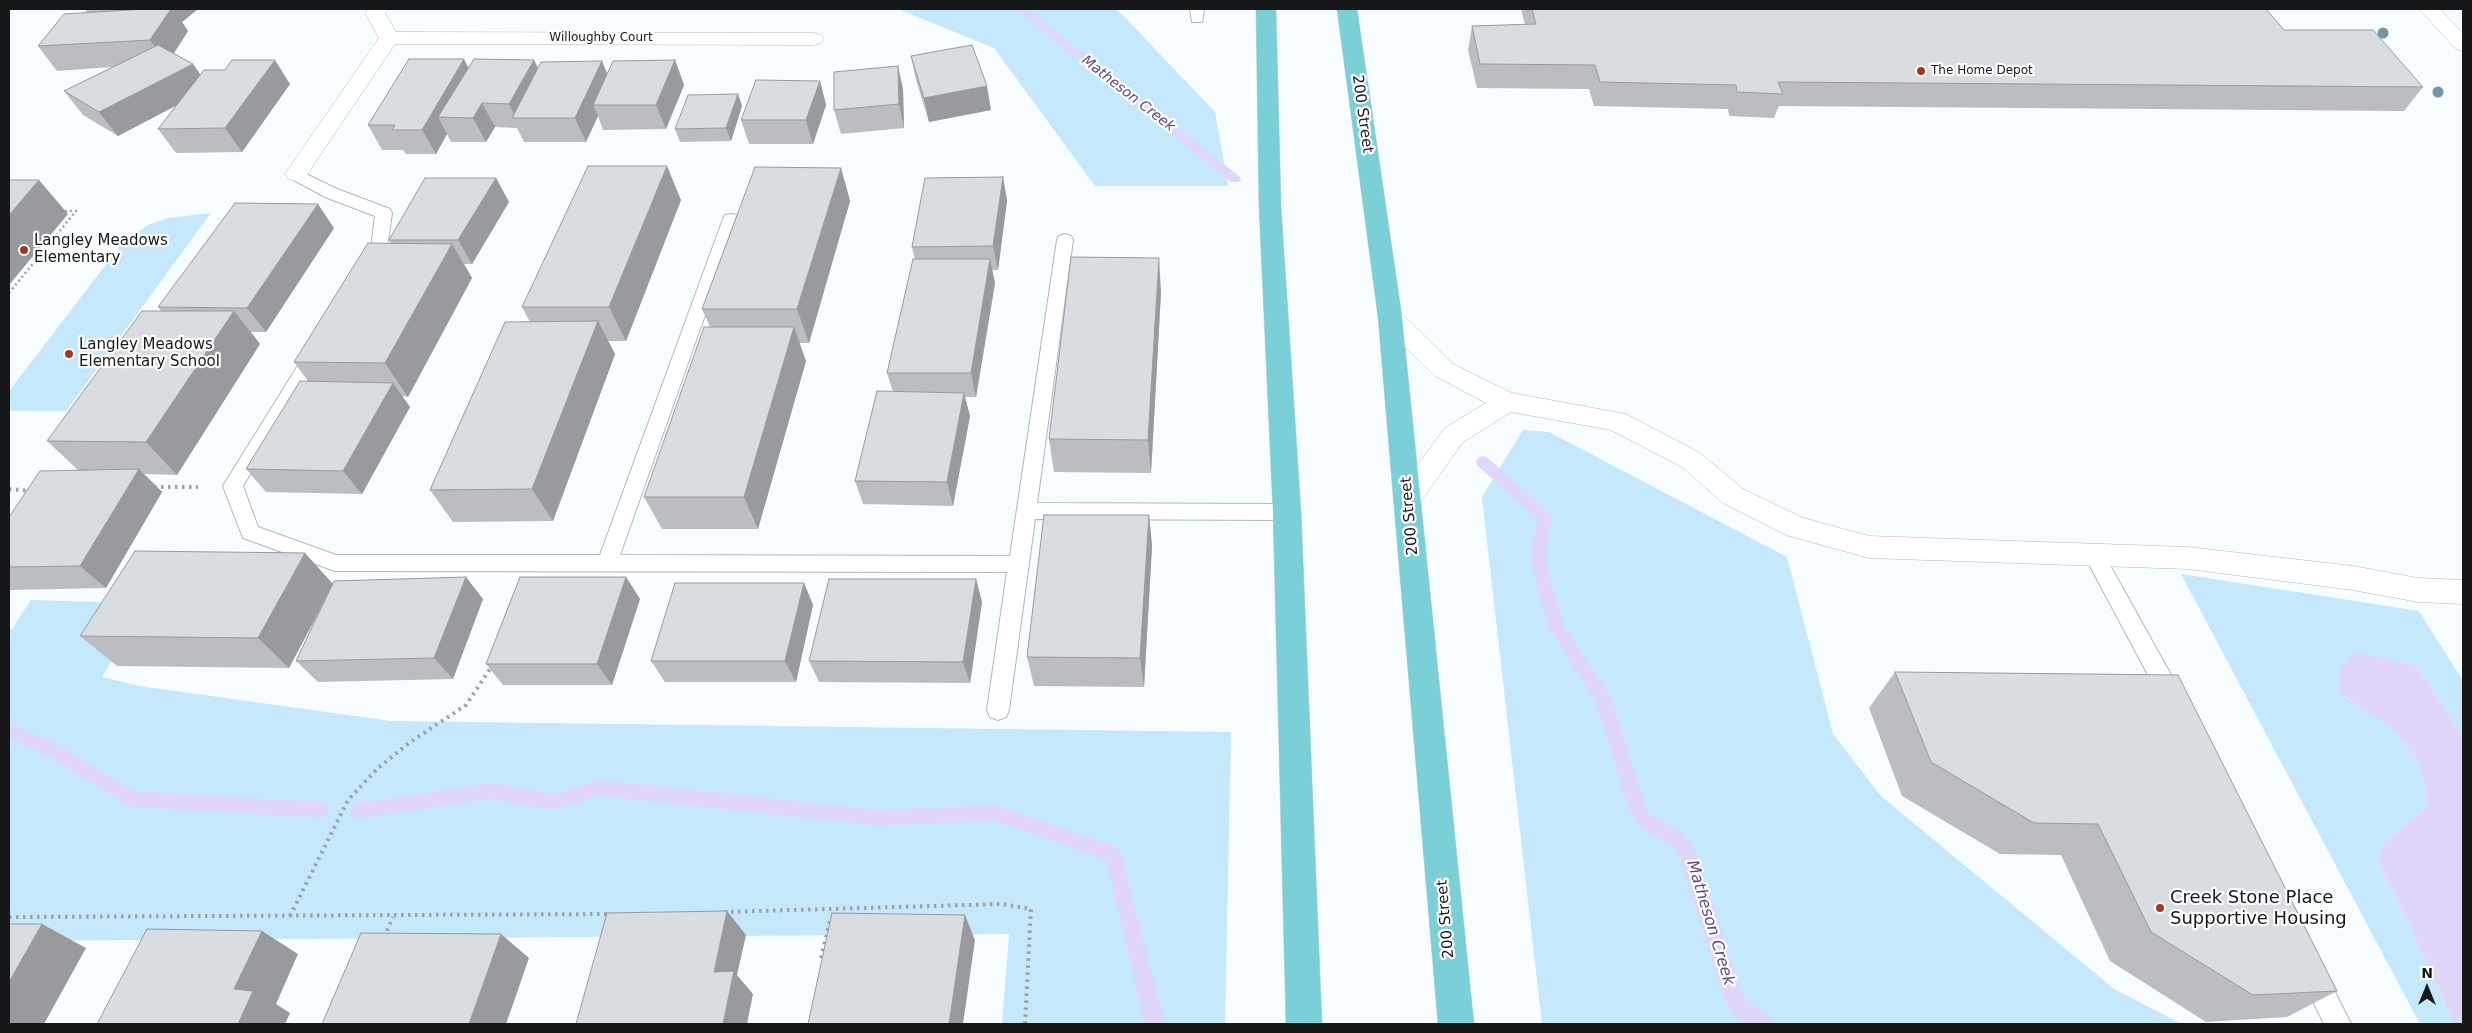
<!DOCTYPE html>
<style>
body{margin:0}
#map{position:relative;width:2472px;height:1033px;overflow:hidden;background:#f7fcff;font-family:"DejaVu Sans",sans-serif}
canvas{display:block}
.frame{position:absolute;inset:0;border:10px solid #151718;pointer-events:none}
.north{position:absolute;left:2402px;top:963px;width:50px;height:50px;-webkit-text-stroke:4px #fff;paint-order:stroke;rotate:0deg;font-size:14px;font-weight:700;line-height:20px;text-align:center;color:#151718}
.north::after{content:'';display:block;margin:auto;width:18px;height:22px;background:#151718;clip-path:polygon(50% 0,100% 100%,50% 72%,0 100%)}
</style>
<div id="map">
<canvas width="2472" height="1033"></canvas>
<div class="frame"></div>
<div class="north">N</div>
</div>
<script>
const c = document.querySelector('canvas').getContext('2d');
c.lineJoin = 'round';
function paint(path, color) {
  c.fillStyle = color;
  c.fill(path, 'evenodd');
}
function shape(rows) {
  const path = new Path2D();
  for (const r of rows) {
    path.moveTo(r[0], r[1]);
    for (let i = 2; i < r.length; i += 2) path.lineTo(r[i], r[i + 1]);
  }
  return path;
}
function stroke(path, color, width, dash) {
  c.strokeStyle = color;
  c.lineWidth = width;
  c.lineCap = dash ? 'butt' : 'round';
  c.setLineDash(dash || []);
  c.stroke(path);
}
function drawText(font, color, halo, rows, align = 'center') {
  c.font = font + ' "DejaVu Sans",sans-serif';
  c.lineWidth = 4.5;
  c.setLineDash([]);
  c.textBaseline = 'middle';
  c.strokeStyle = halo;
  c.fillStyle = color;
  for (const [text, x, y, turn = 0] of rows) {
    c.save();
    c.translate(x, y);
    c.rotate((+turn || 0) * Math.PI / 180);
    c.textAlign = isNaN(turn) ? turn : align;
    if (halo) c.strokeText(text, 0, 0);
    c.fillText(text, 0, 0);
    c.restore();
  }
}
paint(shape([
 [898,9,1117,9,1215,112,1228,186,1095,186,994,48],
 [211,213,66,411,9,411,9,391,124,241,150,224,168,218],
 [1523,430,1549,432,1787,557,1833,734,1881,796,2114,989,2182,1024,1542,1024,1482,497],
 [2181,574,2419,611,2463,681,2463,736,2417,666,2344,697,2357,703,2393,730,2413,754,2422,774,2428,806,2383,844,2378,862,2409,924,2454,1024,2420,1024],
 [31,600,98,602,140,614,102,677,139,686,391,721,1231,732,1225,1024,1002,1024,1009,934,9,941,9,629,12,629]
]), '#c5e8fc');
paint(shape([
 [2355,652,2417,666,2463,736,2463,1024,2454,1024,2409,924,2378,862,2383,844,2428,806,2422,774,2413,754,2393,730,2341,693,2337,682,2342,668]
]), '#e0d6f9');
paint(shape([
 [1016,9,1027,9,1239,176,1241,179,1239,182,1231,182,1016,9],
 [1483,456,1488,458,1552,516,1546,561,1563,624,1612,699,1645,805,1650,814,1683,833,1695,849,1740,989,1748,1001,1770,1017,1773,1024,1747,1024,1734,1015,1725,1001,1681,859,1671,845,1638,826,1628,807,1596,702,1548,626,1530,561,1537,518,1478,466,1476,462,1478,458,1483,456],
 [9,725,24,729,61,746,133,791,321,802,327,804,330,810,327,816,321,818,130,807,49,756,9,739,9,725],
 [600,780,879,810,994,805,1120,848,1165,1024,1145,1024,1106,860,994,821,879,826,600,796,553,810,492,799,359,819,353,817,350,811,353,805,359,803,492,783,553,794,600,780]
]), '#e0d6f9');
const service = shape([
 [1190,9,1204,9,1202,22,1192,22,1190,9],
 [296,169,337,189,390,209,392,213,387,248,373,270,367,272,361,270,358,266,371,248,375,216,325,197,290,178,288,174,290,170,296,169],
 [731,214,737,215,739,219,620,555,1010,556,1057,240,1059,236,1065,234,1071,236,1073,240,1037,503,1287,504,1294,506,1297,512,1294,518,1287,520,1035,519,1009,710,1006,717,998,720,990,717,987,710,1007,572,335,571,243,538,223,486,310,346,316,345,322,346,325,351,243,486,258,527,336,555,600,555,723,219,725,215,731,214],
 [2094,547,2101,549,2180,691,2183,698,2180,705,2172,708,2164,705,2084,555,2087,549,2094,547],
 [2312,960,2321,964,2351,1024,2324,1024,2299,973,2303,964,2312,960]
]);
const minor = shape([
 [368,9,388,9,385,13,396,32,814,33,821,35,824,39,821,43,814,45,395,44,304,179,296,181,288,179,285,174,379,38,365,13,368,9],
 [1390,309,1399,311,1453,364,1512,393,1626,414,1700,453,1743,489,1803,518,1869,536,2188,547,2353,566,2418,578,2463,580,2463,604,2418,602,2353,590,2188,569,1869,558,1786,535,1723,503,1682,467,1611,430,1511,412,1463,442,1418,505,1408,509,1398,505,1394,498,1398,491,1445,428,1486,403,1435,376,1381,323,1378,317,1381,311,1390,309]
]);
const tertiary = shape([
 [2419,9,2440,9,2463,34,2463,51,2456,49,2419,9]
]);
const primary = shape([
 [1256,9,1276,9,1281,206,1301,512,1322,1024,1286,1024,1273,512,1259,206,1256,9],
 [1337,9,1357,9,1402,317,1474,1024,1438,1024,1378,317,1337,9]
]);
stroke(service, '#b1b7bb', 2);
stroke(minor, '#b1b7bb', 1);
stroke(tertiary, '#b1b7bb', 1);
stroke(primary, '#d5d5d5', 1);
stroke(shape([
 [9,293,76,211,62,211]
]), '#9ea2a4', 2.5, [2, 3]);
stroke(shape([
 [154,487,198,487],
 [9,489,31,491],
 [724,912,1002,904,1031,909,1025,1024],
 [290,916,348,800,377,769,409,743,466,705,492,666],
 [9,917,611,914],
 [384,937,393,917],
 [821,958,831,917]
]), '#9ea2a4', 4, [2.5, 4.5]);
paint(service, '#fff');
paint(minor, '#fff');
paint(tertiary, '#fff');
paint(primary, '#7ad0d6');
c.fillStyle = '#7296a6';
for (const [x, y] of [
 [2383,33],
 [2438,92]
]) {
  c.beginPath();
  c.arc(x, y, 5.5, 0, 2 * Math.PI);
  c.fill();
}
paint(shape([
 [84,9,198,9,182,22,188,31,174,53,200,75,290,84,242,152,176,153,158,129,176,105,118,136,83,115,64,91,112,67,57,71,38,46,87,12],
 [1521,9,2266,9,2284,30,2423,87,2404,111,1779,106,1774,118,1729,116,1728,109,1594,106,1589,89,1477,88,1468,50,1472,26,1525,25],
 [911,56,991,110,929,122,916,80],
 [534,60,538,68,607,74,675,60,684,85,666,129,603,130,598,116,586,142,524,142,517,128,495,127,486,142,451,142,447,134,436,154,406,154,403,150,382,150,368,125,468,68],
 [898,66,903,90,904,128,841,134,834,110],
 [820,81,826,105,813,144,749,144,741,120],
 [738,94,742,106,731,141,680,142,675,129],
 [841,168,850,201,809,343,799,343,806,361,758,529,662,529,644,497,710,327,702,309],
 [1003,177,1007,201,998,270,992,270,995,283,976,397,965,397,970,416,953,506,863,504,855,481,893,392,887,373,915,259,912,247],
 [496,178,509,202,472,264,464,264,472,278,408,397,402,396,410,407,362,494,266,492,246,469,308,381,294,362,391,243,389,240],
 [681,200,626,341,608,341,615,354,553,521,453,522,430,490,530,322,522,307],
 [334,228,266,332,251,332,260,344,177,475,144,474,162,492,106,588,9,590,9,517,78,470,47,441,161,311,158,307],
 [1161,292,1151,473,1054,472,1049,439],
 [1149,515,1152,546,1144,687,1034,686,1027,657],
 [626,577,640,599,612,685,503,685,486,664],
 [976,579,982,602,970,683,819,682,809,661],
 [332,583,483,599,453,679,318,682,296,661,320,611,289,668,117,666,80,636],
 [804,583,813,605,796,682,665,682,651,661],
 [1895,672,2337,991,2287,1017,2206,1022,2110,961,2061,855,2000,854,1902,796,1869,708]
]), '#bbbdc2');
paint(shape([
 [163,9,198,9,182,22,188,31,167,64,150,40],
 [464,59,476,83,438,117,447,134,436,154,422,130],
 [275,60,290,84,242,152,225,128],
 [534,60,546,84,516,118,509,104],
 [675,60,684,85,666,129,656,105],
 [602,61,612,85,593,105,598,116,586,142,575,118],
 [193,64,210,88,118,136,99,112],
 [898,66,903,90,904,128,899,104],
 [820,81,826,105,813,144,806,120],
 [987,86,991,110,929,122,924,98],
 [738,94,742,106,731,141,726,128],
 [482,103,495,127,486,142,473,118],
 [667,166,681,200,626,341,609,307],
 [841,168,850,201,809,343,797,309],
 [1003,177,1007,201,998,270,993,246],
 [496,178,509,202,472,264,458,240],
 [39,180,68,214,9,285,9,215],
 [318,204,334,228,266,332,247,308],
 [452,244,472,278,408,397,385,363],
 [1159,258,1161,292,1151,473,1148,440],
 [990,259,995,283,976,397,971,373],
 [234,311,260,344,177,475,146,442],
 [598,321,615,354,553,521,532,489],
 [794,327,806,361,758,529,744,497],
 [393,383,410,407,362,494,343,471],
 [964,393,970,416,953,506,947,482],
 [139,469,162,492,106,588,80,566],
 [1149,515,1152,546,1144,687,1140,658],
 [305,553,333,584,289,668,258,638],
 [466,577,483,599,453,679,434,658],
 [626,577,640,599,612,685,597,664],
 [976,579,982,602,970,683,963,662],
 [804,583,813,605,796,682,785,661],
 [727,911,746,935,737,975,753,994,747,1024,723,1024,714,972],
 [965,915,975,940,963,1024,949,1024],
 [42,924,86,948,44,1024,9,1024,9,982],
 [262,931,298,954,276,1004,290,1013,285,1024,238,1024,234,989],
 [501,934,529,958,506,1024,469,1024]
]), '#989a9e');
const building = shape([
 [145,9,171,9,150,40,38,46,64,14,145,9],
 [1532,9,2266,9,2284,30,2373,30,2423,87,1778,82,1783,94,1737,92,1736,85,1600,82,1595,65,1480,64,1472,26,1536,24,1532,9],
 [158,45,193,64,99,112,64,91,158,45],
 [972,45,987,86,924,98,911,56,972,45],
 [409,59,464,59,422,130,392,130,395,125,368,125,409,59],
 [474,59,534,60,509,104,482,103,473,118,438,117,474,59],
 [232,60,275,60,225,128,158,129,204,70,225,70,232,60],
 [675,60,656,105,593,105,613,61,675,60],
 [602,61,575,118,512,118,541,62,602,61],
 [898,66,899,104,834,110,834,72,898,66],
 [756,80,820,81,806,120,741,120,756,80],
 [738,94,726,128,675,129,688,95,738,94],
 [588,166,667,166,609,307,522,307,588,166],
 [755,167,841,168,797,309,702,309,755,167],
 [1003,177,993,246,912,247,925,178,1003,177],
 [425,178,496,178,458,240,389,240,425,178],
 [9,180,39,180,9,215,9,180],
 [235,203,318,204,247,308,158,307,235,203],
 [368,243,452,244,385,363,294,362,368,243],
 [1071,257,1159,258,1148,440,1049,439,1071,257],
 [913,259,990,259,971,373,887,373,913,259],
 [142,311,234,311,146,442,47,441,142,311],
 [598,321,532,489,430,490,505,322,598,321],
 [704,327,794,327,744,497,644,497,704,327],
 [300,381,393,383,343,471,246,469,300,381],
 [877,391,964,393,947,482,855,481,877,391],
 [139,469,80,566,9,567,9,517,40,471,139,469],
 [1044,515,1149,515,1140,658,1027,657,1044,515],
 [135,551,305,553,258,638,80,636,135,551],
 [466,577,434,658,296,661,334,581,466,577],
 [520,577,626,577,597,664,486,664,520,577],
 [829,579,976,579,963,662,809,661,829,579],
 [675,583,804,583,785,661,651,661,675,583],
 [1895,672,2178,675,2337,991,2253,995,2151,932,2098,824,2034,823,1931,762,1895,672],
 [727,911,714,972,734,971,723,1024,576,1024,607,913,727,911],
 [832,913,965,915,949,1024,808,1024,832,913],
 [9,924,42,924,9,982,9,924],
 [147,929,262,931,234,989,253,991,238,1024,97,1024,147,929],
 [361,933,501,934,469,1024,322,1024,361,933]
]);
paint(building, '#d9dce1');
stroke(building, '#989a9e', 1);
for (const [x, y, r, color] of [
 [1921,71,5,"#a13821"],
 [24,250,5,"#a13821"],
 [69,354,5,"#a13821"],
 [2160,908,5,"#a13821"]
]) {
  const dot = new Path2D();
  dot.arc(x, y, r, 0, 2 * Math.PI);
  c.fillStyle = color;
  c.fill(dot);
  stroke(dot, '#fff', 2);
}
drawText('12px', '#151718', '#fff', [
 ["Willoughby Court",601,38]
]);
drawText('12px', '#151718', '#fff', [
 ["The Home Depot",1931,71]
], 'left');
drawText('italic 14px', '#5d4a82', '#fff', [
 ["Matheson Creek",1128,94,38]
]);
drawText('15px', '#151718', '#fff', [
 ["200 Street",1362,114,82],
 ["200 Street",1410,516,-95],
 ["200 Street",1446,919,-95]
]);
drawText('15px', '#151718', '#fff', [
 ["Langley Meadows",34,241],
 ["Elementary",34,258],
 ["Langley Meadows",79,345],
 ["Elementary School",79,362]
], 'left');
drawText('italic 16px', '#5d4a82', '#fff', [
 ["Matheson Creek",1710,923,73]
]);
drawText('18px', '#151718', '#fff', [
 ["Creek Stone Place",2170,898],
 ["Supportive Housing",2170,919]
], 'left');
</script>
